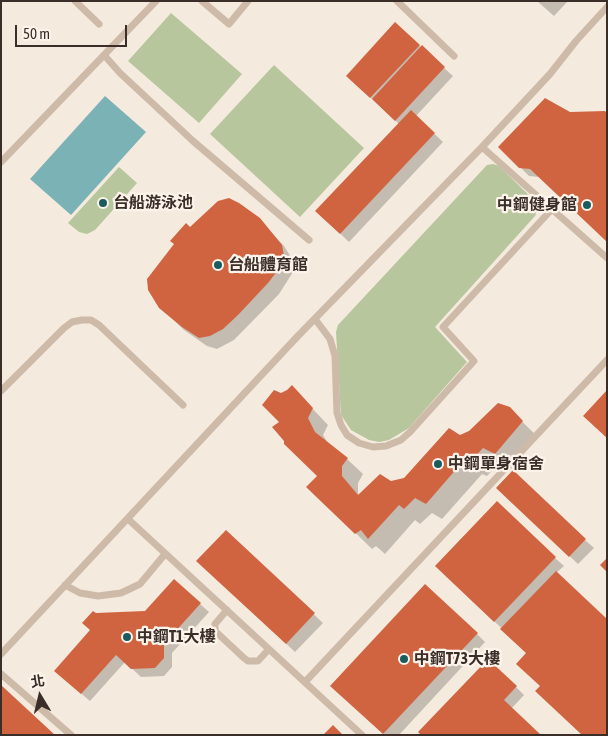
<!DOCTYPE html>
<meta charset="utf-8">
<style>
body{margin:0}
#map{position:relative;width:608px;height:736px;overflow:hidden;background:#f5eade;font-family:"Asap Condensed","Noto Sans TC",sans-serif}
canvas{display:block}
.frame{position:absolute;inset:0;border:2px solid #3b2e29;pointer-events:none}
.north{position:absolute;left:15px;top:671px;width:50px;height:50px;-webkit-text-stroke:4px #fcf4eb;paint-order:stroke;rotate:351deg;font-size:14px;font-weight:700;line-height:20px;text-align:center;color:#3b2e29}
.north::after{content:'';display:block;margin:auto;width:18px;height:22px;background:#3b2e29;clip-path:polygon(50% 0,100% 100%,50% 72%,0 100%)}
.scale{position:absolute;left:15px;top:25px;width:112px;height:22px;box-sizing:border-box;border:2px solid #3b2e29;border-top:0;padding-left:6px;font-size:15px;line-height:18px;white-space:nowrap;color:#3b2e29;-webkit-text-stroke:4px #fcf4eb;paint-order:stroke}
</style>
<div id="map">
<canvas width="608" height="736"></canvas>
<div class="frame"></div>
<div class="north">北</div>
<div class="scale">50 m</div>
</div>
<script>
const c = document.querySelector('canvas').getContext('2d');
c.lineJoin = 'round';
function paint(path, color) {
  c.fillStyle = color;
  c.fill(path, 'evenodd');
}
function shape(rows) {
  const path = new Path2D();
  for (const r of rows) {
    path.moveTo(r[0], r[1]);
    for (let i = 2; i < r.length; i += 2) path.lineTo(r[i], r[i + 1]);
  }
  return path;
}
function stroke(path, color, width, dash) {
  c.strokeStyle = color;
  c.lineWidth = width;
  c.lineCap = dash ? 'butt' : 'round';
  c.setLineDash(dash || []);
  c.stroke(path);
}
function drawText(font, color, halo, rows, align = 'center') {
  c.font = font + ' "Asap Condensed","Noto Sans TC",sans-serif';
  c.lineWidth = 4.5;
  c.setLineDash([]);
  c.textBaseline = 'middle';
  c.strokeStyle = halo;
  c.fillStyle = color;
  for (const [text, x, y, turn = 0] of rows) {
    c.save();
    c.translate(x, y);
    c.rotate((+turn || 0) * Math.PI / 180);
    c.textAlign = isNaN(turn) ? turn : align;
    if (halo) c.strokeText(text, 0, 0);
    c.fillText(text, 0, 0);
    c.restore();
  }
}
paint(shape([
 [171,13,242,74,199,123,128,61],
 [274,65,364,148,300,217,210,134],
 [493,164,499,166,536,202,537,211,535,216,435,327,467,362,409,428,389,440,379,442,369,440,351,430,341,415,336,332,338,325,487,165],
 [119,167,137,183,95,230,87,234,79,232,68,223]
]), '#b7c69c');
paint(shape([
 [105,96,146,132,71,215,30,179]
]), '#7ab2b5');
paint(shape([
 [537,1,568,1,554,16],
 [395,24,453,76,416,116,443,142,349,242,326,220,399,124,356,84],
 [570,113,539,177,529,176,500,147],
 [259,219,284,246,294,262,293,272,279,294,234,340,217,349,207,346,184,330,160,307,190,229],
 [307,403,328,425,323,435,328,443,347,459,363,474,358,483,358,493,359,495,391,482,404,479,460,436,509,409,538,437,511,469,499,463,487,476,482,474,442,519,432,513,420,524,415,520,385,554,376,546,372,549,324,502,318,476,286,444],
 [506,497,585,540,594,548,578,564],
 [226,532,323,623,295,652,207,569],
 [555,558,564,566,556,573,541,686,528,653,445,575],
 [200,604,209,612,172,653,172,667,164,676,141,677,125,662,90,701,64,679,92,630,96,614,145,612],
 [477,634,485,642,399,735,385,735,341,694],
 [516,687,524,695,511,709,422,735]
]), '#0003');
paint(shape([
 [395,22,420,45,370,98,346,76],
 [422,45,445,67,395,121,372,99],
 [545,98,570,112,605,111,607,113,607,242,530,169,519,168,498,147],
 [411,110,435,133,340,234,315,211],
 [229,198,239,203,260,218,282,245,284,256,278,270,268,283,238,315,223,329,210,336,199,338,182,327,159,308,148,290,147,279,174,244,170,241,186,223,190,227,218,201],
 [292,385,313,408,308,418,315,432,348,458,342,466,342,476,358,495,380,474,391,481,404,478,449,428,460,435,469,431,498,403,510,407,523,421,495,454,483,448,471,461,465,459,426,504,415,498,404,509,399,505,368,539,361,530,355,534,306,487,317,476,284,444,284,441,272,427,279,422,262,405,274,390,281,393,287,390],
 [607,390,607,438,583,416],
 [513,470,586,539,569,557,496,488],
 [497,501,556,557,494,622,435,566],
 [226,530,315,613,286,644,196,561],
 [607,558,607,572,600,565],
 [556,571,607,619,607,735,582,735,535,691,540,686,516,664,526,653,500,629],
 [174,579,201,603,164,644,164,658,155,668,131,669,116,655,81,694,54,671,90,630,82,623,93,611,96,613,145,611],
 [425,584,478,633,383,734,330,686],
 [488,659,517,686,504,700,541,735,421,735,418,732],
 [1,685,55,735,1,735],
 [333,725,343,735,323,735]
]), '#d06440');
stroke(shape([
 [75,1,99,24],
 [202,1,229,24,248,1],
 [397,1,454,56],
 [104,55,120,73,193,141,309,240],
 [482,147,607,258],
 [1,162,156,1],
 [315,319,330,339,335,356,337,413,341,425,347,435,359,443,373,447,386,446,401,440,410,432,474,361,443,327,552,209],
 [1,391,64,328,72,322,82,320,91,320,99,325,183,405],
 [128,519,362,735],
 [65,585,80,593,98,596,121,593,140,584,165,554],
 [227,610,215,624,215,631,244,658,248,661,258,661,269,649],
 [1,654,296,338,482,147,550,74,576,41,607,7],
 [1,674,71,735],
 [305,682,607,360]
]), '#cebaa8', 7);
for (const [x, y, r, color] of [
 [103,203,5,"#1a5b60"],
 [587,205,5,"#1a5b60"],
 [218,265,5,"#1a5b60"],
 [438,464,5,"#1a5b60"],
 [127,637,5,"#1a5b60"],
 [404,659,5,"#1a5b60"]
]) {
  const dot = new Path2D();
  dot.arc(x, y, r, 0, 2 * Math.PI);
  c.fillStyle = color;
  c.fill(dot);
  stroke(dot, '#fcf4eb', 2);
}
drawText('bold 16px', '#3b2e29', '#fcf4eb', [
 ["台船游泳池",113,203],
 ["中鋼健身館",577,205,"right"],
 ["台船體育館",228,265],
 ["中鋼單身宿舍",448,464],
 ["中鋼T1大樓",137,637],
 ["中鋼T73大樓",414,659]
], 'left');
</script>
